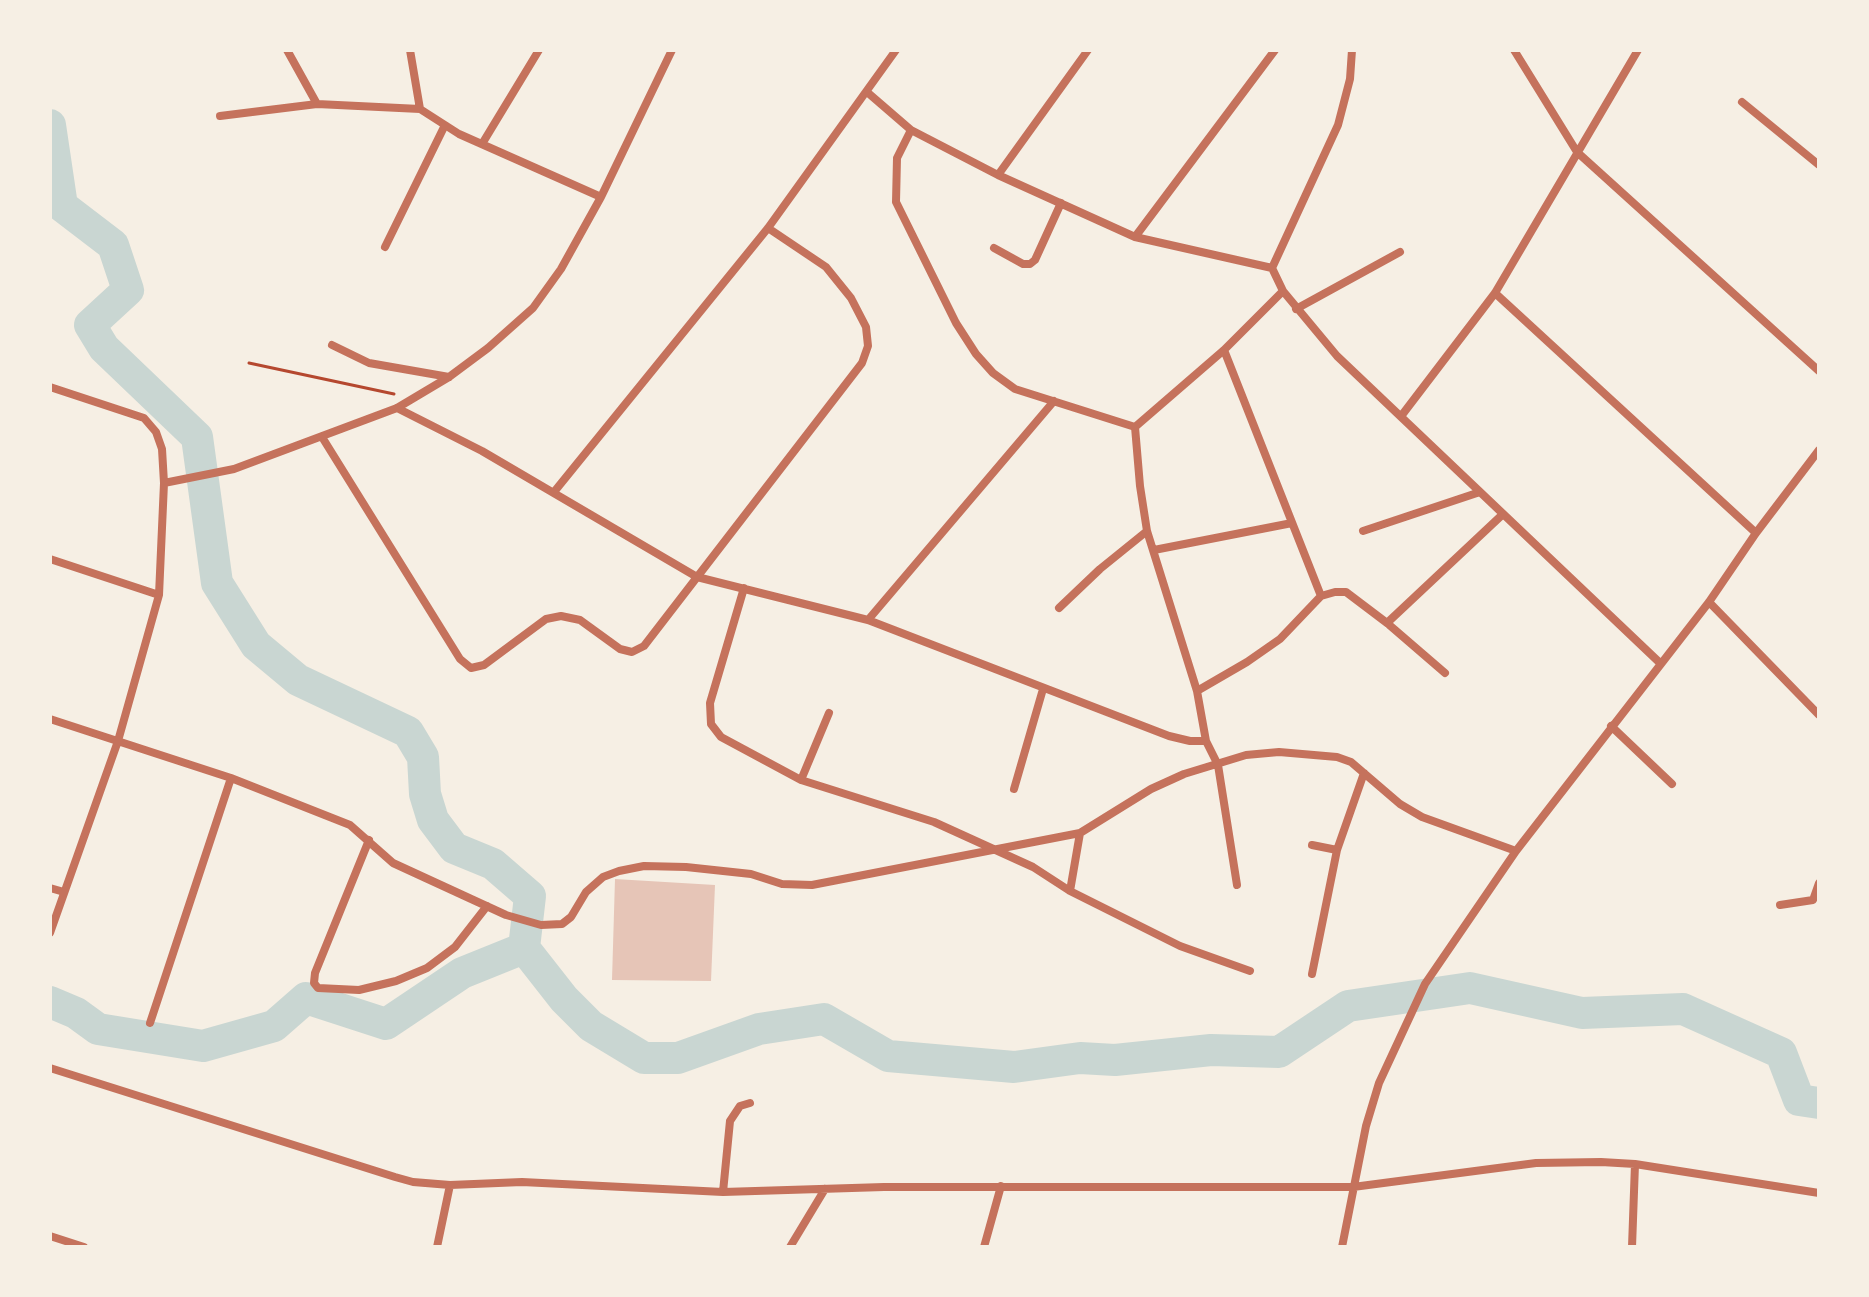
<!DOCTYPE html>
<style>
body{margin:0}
#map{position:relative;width:1869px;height:1297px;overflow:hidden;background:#f6efe4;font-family:Cabin,sans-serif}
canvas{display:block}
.frame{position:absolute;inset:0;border:52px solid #f6efe4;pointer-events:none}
</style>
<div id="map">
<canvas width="1869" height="1297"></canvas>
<div class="frame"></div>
</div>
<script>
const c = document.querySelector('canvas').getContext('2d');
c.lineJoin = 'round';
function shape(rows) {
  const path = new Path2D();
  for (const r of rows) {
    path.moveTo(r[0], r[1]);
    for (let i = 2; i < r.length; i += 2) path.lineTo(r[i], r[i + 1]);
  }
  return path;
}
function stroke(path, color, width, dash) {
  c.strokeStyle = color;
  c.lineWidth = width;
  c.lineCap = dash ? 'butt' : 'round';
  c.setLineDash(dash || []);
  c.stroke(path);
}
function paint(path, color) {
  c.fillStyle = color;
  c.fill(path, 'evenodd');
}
stroke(shape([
 [50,125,62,206,113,245,128,290,90,325,104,348,197,437,217,583,256,645,298,680,408,732,423,757,425,794,433,820,454,848,493,864,530,896,524,948,564,999,591,1026,644,1058,678,1058,759,1029,824,1019,888,1056,1014,1067,1080,1058,1115,1060,1211,1050,1279,1052,1348,1006,1470,988,1582,1013,1683,1009,1781,1053,1799,1100,1819,1103],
 [50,1002,76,1013,98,1029,203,1046,274,1026,306,998,386,1024,462,973,524,948]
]), '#c9d6d2', 32);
paint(shape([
 [615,879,715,885,711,981,612,980]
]), '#e6c5b7');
stroke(shape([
 [249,363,394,394]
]), '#b5482f', 3);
stroke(shape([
 [287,50,317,104],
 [410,50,420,109],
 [1514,50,1577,152,1819,371],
 [867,92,911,130,998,175,1135,237,1272,268],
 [1742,102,1819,165],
 [220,116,317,104,420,109,459,134,601,197],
 [911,130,897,158,896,202,956,323,976,354,993,373,1015,389,1135,427],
 [482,144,539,50],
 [998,175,1088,50],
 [1135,237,1275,50],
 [385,247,445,125],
 [994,248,1023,264,1030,264,1035,260,1061,203],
 [1272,268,1283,291,1337,356,1660,663],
 [1272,268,1338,125,1350,79,1352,50],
 [1495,293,1756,533],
 [1296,309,1400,252],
 [332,345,369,363,449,377],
 [1224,350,1321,596],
 [50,387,144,418,156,432,162,449,164,483,159,595,118,741,50,933],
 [397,408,482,451,697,577,868,620,1169,736,1190,741,1206,741],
 [1402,415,1495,293,1638,50],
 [1135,427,1140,486,1147,531,1197,691,1206,741,1218,765,1237,885],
 [1135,427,1224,350,1283,291],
 [322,437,460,659,471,668,484,665,546,619,561,616,580,620,620,649,632,652,644,646,862,363,868,346,866,327,851,298,826,267,768,228],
 [164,483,234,469,397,408,449,377,488,348,533,308,561,269,601,197,672,50],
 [554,492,768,228,896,50],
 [1363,531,1480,492],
 [1154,550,1292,523],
 [50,559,159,595],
 [744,588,710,703,711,724,721,737,801,780,934,822,1033,867,1070,891,1180,946,1250,971],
 [1709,602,1819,715],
 [1059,608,1100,569,1147,531],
 [868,620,1054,401],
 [1387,623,1502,515],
 [1197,691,1247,662,1280,639,1321,596,1335,592,1346,592,1387,623,1445,673],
 [50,719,231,778,150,1023],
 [1611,726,1672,784],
 [231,778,350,825,393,863,506,915,541,925,562,924,571,917,586,892,603,877,619,871,644,866,686,867,751,874,782,884,812,885,1080,833,1151,789,1184,774,1246,755,1279,752,1337,757,1351,762,1400,804,1422,817,1516,851],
 [801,780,829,713],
 [1014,789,1043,689],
 [369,840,315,973,314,983,318,988,359,990,396,981,427,968,455,947,487,906],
 [1312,845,1337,850],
 [50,888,64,892],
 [1070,891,1080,833],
 [1780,905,1813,900,1819,883],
 [1312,974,1337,850,1364,773],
 [50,1068,395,1177,413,1182,450,1185,437,1247],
 [450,1185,522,1182,723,1192,884,1187,1353,1187,1536,1163,1601,1162,1635,1164,1819,1193],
 [723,1192,730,1121,740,1106,750,1103],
 [50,1236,84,1247],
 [790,1247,825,1189],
 [984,1247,1001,1186],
 [1342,1247,1366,1126,1379,1083,1425,984,1516,851,1709,602,1756,533,1819,450],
 [1632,1247,1635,1164]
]), '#c5725c', 8);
</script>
